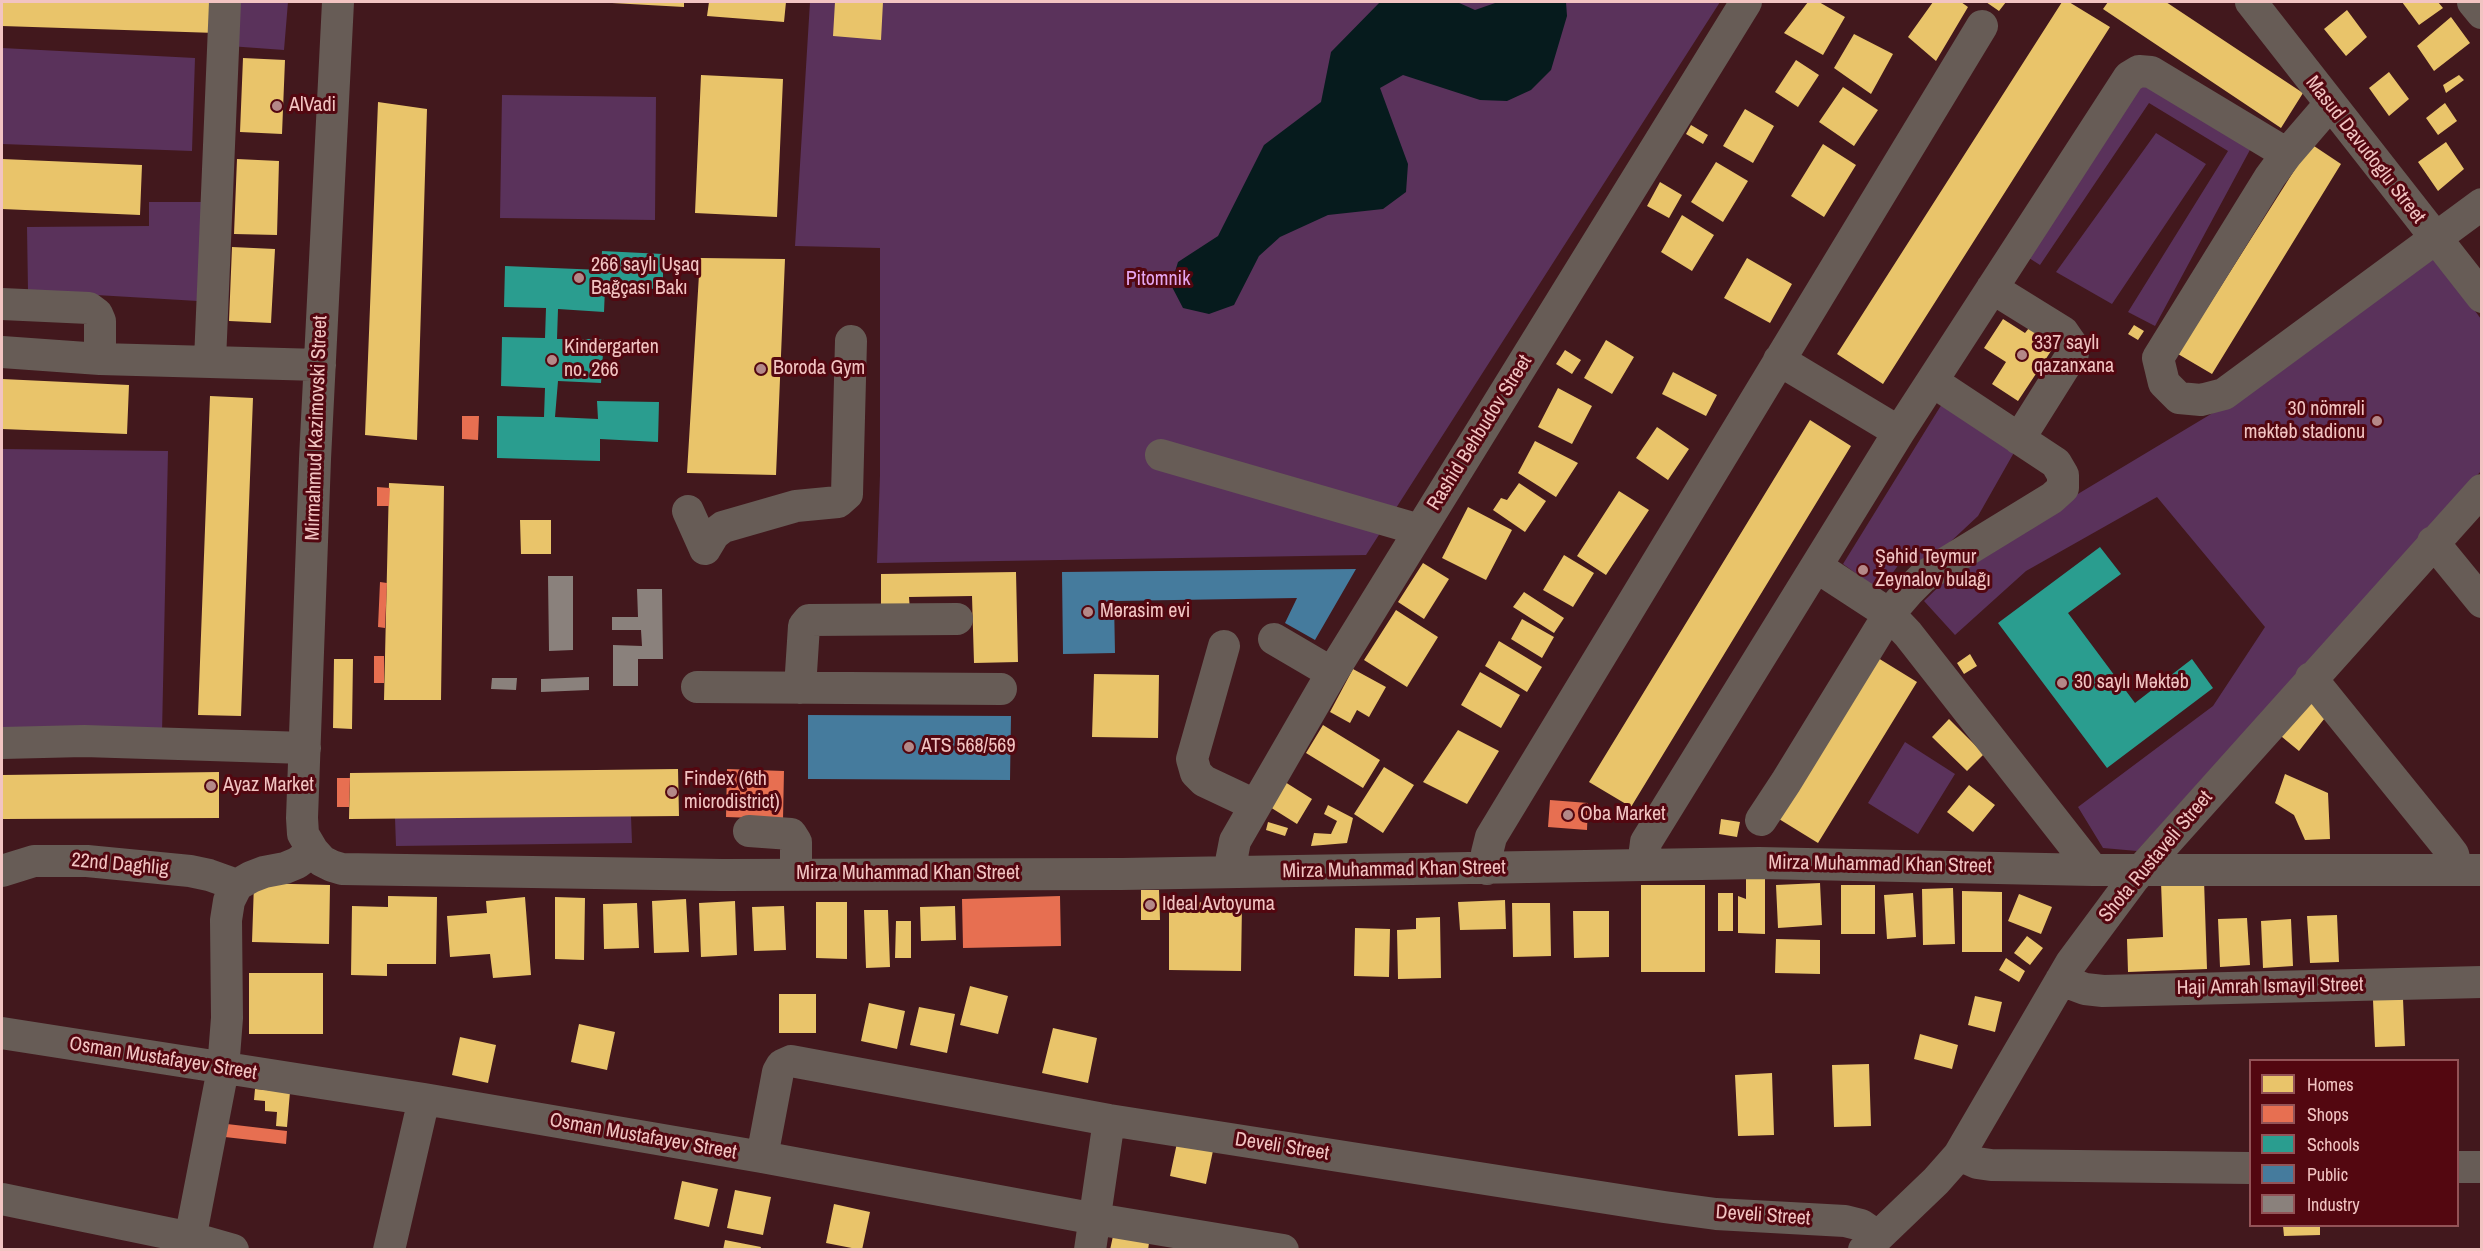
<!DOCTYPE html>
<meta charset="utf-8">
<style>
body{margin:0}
#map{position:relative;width:2483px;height:1251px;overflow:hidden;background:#42181d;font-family:"Archivo Narrow",sans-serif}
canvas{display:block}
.frame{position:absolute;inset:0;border:3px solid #f2c4c2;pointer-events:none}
.legend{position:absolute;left:2249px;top:1059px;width:210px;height:168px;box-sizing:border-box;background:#530710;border:2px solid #935357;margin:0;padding:8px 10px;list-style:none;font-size:18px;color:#f2c4c2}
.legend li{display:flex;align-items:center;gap:12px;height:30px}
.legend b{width:30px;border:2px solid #935357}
</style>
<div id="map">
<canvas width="2483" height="1251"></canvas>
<div class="frame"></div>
<ul class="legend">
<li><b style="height:16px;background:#e9c46a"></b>Homes</li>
<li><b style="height:16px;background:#e76f51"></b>Shops</li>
<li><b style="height:16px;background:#2a9d8f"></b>Schools</li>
<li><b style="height:16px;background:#457b9d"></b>Public</li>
<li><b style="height:16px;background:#8a817c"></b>Industry</li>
</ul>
</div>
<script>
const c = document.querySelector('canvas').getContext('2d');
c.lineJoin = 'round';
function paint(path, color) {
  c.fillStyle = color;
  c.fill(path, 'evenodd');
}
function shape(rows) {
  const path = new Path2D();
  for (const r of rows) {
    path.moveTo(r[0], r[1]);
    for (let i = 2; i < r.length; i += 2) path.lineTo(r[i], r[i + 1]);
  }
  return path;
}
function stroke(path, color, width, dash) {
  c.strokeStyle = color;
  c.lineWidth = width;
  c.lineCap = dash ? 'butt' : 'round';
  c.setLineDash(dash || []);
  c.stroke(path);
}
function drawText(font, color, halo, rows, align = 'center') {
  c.font = font + ' "Archivo Narrow",sans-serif';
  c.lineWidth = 6;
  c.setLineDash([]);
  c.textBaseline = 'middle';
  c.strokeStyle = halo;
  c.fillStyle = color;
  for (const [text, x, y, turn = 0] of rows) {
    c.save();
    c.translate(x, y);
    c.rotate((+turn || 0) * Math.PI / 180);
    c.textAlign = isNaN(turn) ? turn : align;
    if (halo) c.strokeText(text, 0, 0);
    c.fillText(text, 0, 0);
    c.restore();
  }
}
paint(shape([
 [232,2,288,2,284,50,229,46],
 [810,2,1720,2,1366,555,877,563,880,475,880,248,795,246],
 [2,48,195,58,192,151,2,144],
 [2138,81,2251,148,2155,326,2128,312,2228,151,2149,103,2040,265,2029,258],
 [502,95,656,97,655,220,500,218],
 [2156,133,2206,164,2112,304,2056,272],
 [149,202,202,202,198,301,28,291,27,227,149,226],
 [2432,252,2481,319,2481,471,2137,851,2103,848,2078,807,2213,706,2265,627,2157,497,2026,571,1955,635,1924,601,1963,563,2226,405],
 [1945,399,2016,449,1978,516,1933,558,1899,564,1880,591,1843,564],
 [2,449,168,451,162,733,2,731],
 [1905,742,1955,774,1918,834,1868,803],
 [631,816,632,843,396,846,395,818]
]), '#5a325b');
paint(shape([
 [1380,2,1457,2,1475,10,1498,2,1566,2,1567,16,1551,70,1531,90,1507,101,1480,100,1403,75,1380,88,1408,164,1406,192,1383,209,1328,215,1280,237,1259,256,1234,305,1209,314,1183,308,1171,285,1178,262,1218,236,1264,145,1321,102,1331,52]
]), '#061b1d');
paint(shape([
 [2,2,216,2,216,33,2,26],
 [612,2,684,2,684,7,612,3],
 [709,2,786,2,784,22,707,16],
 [835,2,883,2,881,40,833,36],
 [1808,2,1819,2,1845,17,1823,55,1784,33],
 [1933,2,1961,2,1968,7,1936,61,1908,37],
 [1986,2,2006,2,1999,11],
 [2062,2,2069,2,2110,27,1883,384,1837,354],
 [2108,2,2166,2,2303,93,2281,128,2103,9],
 [2402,2,2438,2,2443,8,2419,25],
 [2347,10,2367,37,2346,56,2324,29],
 [2451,17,2470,43,2434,71,2417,46],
 [1854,34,1893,54,1871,94,1834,68],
 [243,58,285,60,282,134,240,132],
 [1796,60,1819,75,1798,107,1775,92],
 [2389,72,2409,99,2389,116,2369,88],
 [701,75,783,79,777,217,695,213],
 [2459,75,2464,80,2446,93,2443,85],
 [1843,87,1878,110,1854,146,1819,122],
 [378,102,427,109,417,440,365,435],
 [2445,103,2457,121,2438,135,2426,118],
 [1745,109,1774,126,1753,163,1723,146],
 [1691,125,1708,135,1703,144,1686,134],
 [2446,142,2464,169,2438,191,2418,162],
 [1823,144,1856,165,1824,217,1791,196],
 [2311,144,2341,164,2212,374,2178,354],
 [2,159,142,165,140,215,2,209],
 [237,159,279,161,277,235,234,234],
 [1716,162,1748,181,1723,222,1691,202],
 [1660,182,1682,195,1669,218,1647,206],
 [1682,215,1714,235,1692,271,1661,252],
 [232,247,275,249,271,323,229,321],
 [700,258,785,259,776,475,687,473],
 [1747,258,1792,284,1770,323,1724,298],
 [2003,319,2025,333,2029,328,2055,345,2018,401,1992,384,2006,362,1984,348],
 [2134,325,2144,331,2138,340,2128,334],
 [1606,340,1634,357,1612,394,1584,378],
 [1565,350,1581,360,1572,374,1556,364],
 [1673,372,1717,395,1706,416,1662,394],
 [2,379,129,385,127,434,2,429],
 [1558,388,1592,406,1572,444,1538,427],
 [210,396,253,398,241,716,198,715],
 [1810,420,1851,446,1631,807,1589,782],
 [1657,427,1689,449,1668,480,1636,458],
 [1535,441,1578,463,1556,497,1518,473],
 [389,483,444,486,441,700,384,700],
 [1519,483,1546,501,1525,532,1493,510,1501,498,1507,500],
 [1619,491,1649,510,1606,575,1577,556],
 [1468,507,1512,530,1486,580,1442,558],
 [520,520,551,520,551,554,521,554],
 [1564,555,1594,573,1573,607,1543,590],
 [1423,563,1449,579,1424,619,1398,602],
 [1016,572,1018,662,974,663,972,596,909,597,910,611,881,611,881,574],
 [1524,592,1564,618,1554,633,1513,607],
 [1396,610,1438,637,1407,687,1364,660],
 [1522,619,1554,637,1542,658,1511,639],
 [1499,641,1542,667,1527,692,1485,666],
 [1970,654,1977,666,1964,674,1957,663],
 [1878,658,1917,682,1818,843,1779,819],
 [334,659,353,659,352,729,333,728],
 [1353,669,1386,687,1369,717,1357,710,1350,723,1330,712],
 [1480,672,1520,695,1501,728,1461,705],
 [1094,674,1159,675,1158,738,1092,737],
 [2305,695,2328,714,2299,751,2276,732],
 [1949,719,1984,754,1967,771,1932,737],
 [1323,725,1380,760,1363,788,1306,753],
 [1458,730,1499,751,1467,804,1423,782],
 [1384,767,1414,785,1383,833,1354,814],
 [678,769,679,816,349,819,350,773],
 [219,772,219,818,2,819,2,775],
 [2285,774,2328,793,2330,839,2305,840,2294,815,2275,803],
 [1285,782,1312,799,1297,824,1270,807],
 [1969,785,1995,805,1973,832,1947,812],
 [1328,805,1353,818,1347,843,1311,846,1314,833,1331,834,1337,821,1324,814],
 [1721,819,1740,822,1737,837,1719,834],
 [1268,822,1288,828,1285,836,1266,830],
 [1746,878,1765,878,1765,934,1738,933,1738,896,1746,899],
 [2204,880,2207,969,2128,972,2127,939,2163,937,2161,882],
 [254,883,330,885,329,944,252,942],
 [1820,883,1822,925,1778,928,1776,885],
 [1641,885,1705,885,1705,972,1641,972],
 [1841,885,1875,885,1875,934,1841,934],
 [1953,888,1955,944,1923,945,1922,889],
 [1141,890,1159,890,1160,920,1141,920],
 [1962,891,2002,892,2002,952,1962,952],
 [1718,893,1733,893,1733,931,1718,931],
 [1913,893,1916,937,1887,939,1884,895],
 [2019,894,2052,907,2041,934,2008,921],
 [388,896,437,897,436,964,387,964,387,976,351,975,352,906,388,907],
 [525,897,531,975,493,978,490,954,450,957,447,916,487,913,486,901],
 [555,897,585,898,584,960,555,959],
 [686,899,689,952,654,953,652,901],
 [1505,900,1506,929,1460,930,1458,902],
 [735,901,737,955,701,957,699,903],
 [816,902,847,902,847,959,816,958],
 [1169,902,1242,903,1241,971,1169,970],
 [637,903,639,948,604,949,603,904],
 [1512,903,1550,903,1551,956,1513,957],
 [784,906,786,950,754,951,752,907],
 [955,906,956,940,921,941,920,907],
 [864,910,888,910,890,967,866,968],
 [1573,911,1609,911,1609,957,1574,958],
 [2337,915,2339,962,2310,963,2307,916],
 [1440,917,1441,978,1398,979,1397,930,1416,929,1416,918],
 [2247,918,2250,965,2220,967,2218,919],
 [2291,919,2293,966,2263,968,2261,921],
 [896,921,911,921,911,958,895,958],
 [1355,928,1390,929,1389,977,1354,976],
 [2027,936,2043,948,2030,965,2014,953],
 [1776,939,1820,940,1820,974,1775,973],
 [2006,958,2025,971,2019,982,1999,970],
 [249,973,323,973,323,1034,249,1034],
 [970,986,1008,996,998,1034,960,1025],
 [779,994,816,994,816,1033,779,1033],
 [1975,996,2002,1002,1995,1032,1968,1025],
 [2403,999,2405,1046,2375,1047,2373,1000],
 [869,1003,905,1011,897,1049,861,1041],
 [919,1007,955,1014,947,1053,910,1045],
 [579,1024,615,1032,607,1070,571,1062],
 [1053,1028,1097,1038,1088,1083,1042,1073],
 [1920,1034,1958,1045,1952,1069,1914,1059],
 [460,1037,496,1045,488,1083,452,1075],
 [1869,1064,1871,1126,1834,1127,1832,1065],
 [1772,1073,1774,1135,1738,1136,1735,1075],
 [255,1089,290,1092,287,1127,276,1126,277,1112,265,1111,265,1101,254,1100],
 [1178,1138,1214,1146,1206,1184,1170,1176],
 [682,1181,718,1189,709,1227,674,1219],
 [735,1190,771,1197,763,1235,727,1228],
 [834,1204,870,1212,862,1250,826,1243],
 [2283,1226,2320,1226,2320,1235,2284,1236],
 [1113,1236,1149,1243,1148,1250,1110,1250],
 [725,1240,761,1247,760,1250,723,1250]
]), '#e9c46a');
paint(shape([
 [462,416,479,416,478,440,462,439],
 [377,487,390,488,389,506,377,506],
 [380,582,387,583,385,628,378,627],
 [374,656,384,656,384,683,374,683],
 [727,769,784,771,783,819,726,817],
 [337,778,350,778,349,807,337,807],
 [1550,800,1588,803,1587,830,1548,827],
 [1060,896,1061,946,963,948,962,899],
 [227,1124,287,1131,286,1144,225,1137]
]), '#e76f51');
paint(shape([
 [602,251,663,254,663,289,605,288,604,312,558,309,557,339,604,339,601,383,558,381,555,417,598,419,597,401,659,402,658,442,600,439,600,461,497,458,497,416,544,417,545,388,501,386,502,337,545,338,546,308,504,307,505,266,601,270],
 [2100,547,2121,574,2068,613,2135,703,2192,659,2213,688,2107,768,1998,623]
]), '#2a9d8f');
paint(shape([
 [1356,569,1315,640,1285,623,1297,598,1114,601,1115,653,1063,654,1062,572],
 [808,715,1011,716,1010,780,808,779]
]), '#457b9d');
paint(shape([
 [548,576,573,576,573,650,549,651],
 [637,589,662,589,663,659,638,659,638,686,613,686,613,645,642,646,641,630,612,630,612,617,638,617],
 [589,677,589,690,541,692,541,679],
 [492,678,517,678,516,690,491,689]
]), '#8a817c');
stroke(shape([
 [338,2,315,459,302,818,303,834,313,851,322,861,332,866,342,869,722,875,1122,874,1759,863,2093,870,2482,870],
 [2251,2,2482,297],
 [2473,2,2482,13],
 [2287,154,2270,177,2158,358,2164,383,2179,398,2201,400,2224,394,2482,204],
 [1992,288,2063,332,2072,345,2073,353,2019,439],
 [2,304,89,308,97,314,100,321,100,359],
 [2,352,100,359,320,365],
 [1779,360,1899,432],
 [210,361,225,2],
 [1161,455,1420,530],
 [688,511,705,549],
 [2433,542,2482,602],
 [705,549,714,534,723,527,796,506,838,502,847,494,851,341],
 [1817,567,1889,614,1908,634,2093,870],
 [1274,639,1332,673],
 [1224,646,1192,759,1196,773,1204,781,1255,805],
 [2311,678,2447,846,2453,854,2457,870],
 [697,687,1001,689],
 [800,688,804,626,809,620,957,619],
 [2,743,84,741,305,748],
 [1761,820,1786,782,1889,614,1908,592,1923,577,2052,498,2063,488,2063,475,2056,463,1932,381],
 [749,831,791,834,796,842,796,873],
 [1643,865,1646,842,1899,432,2129,77,2139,71,2151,72,2287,154,2330,104],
 [1487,869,1487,853,1491,837,1982,26],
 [2,871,34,861,87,861,190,871,209,875,237,885],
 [1229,872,1235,841,1332,673,1746,2],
 [2061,980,2085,989,2103,991,2482,982],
 [2,1033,424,1099,762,1157,1096,1219,1283,1250],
 [1959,1155,1977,1163,1991,1165,2250,1168],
 [762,1157,778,1072,782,1065,791,1061,1109,1120,1664,1207,1716,1214,1845,1221,1861,1225,1877,1236],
 [2458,1167,2482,1167],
 [2,1199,191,1238,233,1250],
 [188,1250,223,1069,227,1018,226,920,229,901,237,885,251,877,264,872,285,868,297,863,313,851],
 [389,1250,424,1099],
 [1090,1250,1109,1120],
 [1864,1250,1936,1181,1959,1155,2071,963,2134,878,2482,490]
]), '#675c56', 32);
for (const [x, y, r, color] of [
 [277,106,6,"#b48888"],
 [579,278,6,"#b48888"],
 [2022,355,6,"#b48888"],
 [552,360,6,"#b48888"],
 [761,369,6,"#b48888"],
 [2377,421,6,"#b48888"],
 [1863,570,6,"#b48888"],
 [1088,612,6,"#b48888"],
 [2062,683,6,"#b48888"],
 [909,747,6,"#b48888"],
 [211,786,6,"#b48888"],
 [672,792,6,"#b48888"],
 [1568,815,6,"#b48888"],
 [1150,905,6,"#b48888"]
]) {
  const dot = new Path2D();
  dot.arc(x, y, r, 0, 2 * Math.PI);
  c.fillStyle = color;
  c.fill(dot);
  stroke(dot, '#530710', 2);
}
drawText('20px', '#f2c4c2', '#530710', [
 ["AlVadi",289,106],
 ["266 saylı Uşaq",591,266],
 ["Bağçası Bakı",591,289],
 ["337 saylı",2034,344],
 ["qazanxana",2034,367],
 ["Kindergarten",564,348],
 ["no. 266",564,371],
 ["Boroda Gym",773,369],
 ["30 nömrəli",2365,410,"right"],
 ["məktəb stadionu",2365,433,"right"],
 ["Şəhid Teymur",1875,558],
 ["Zeynalov bulağı",1875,581],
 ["Mərasim evi",1100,612],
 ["30 saylı Məktəb",2074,683],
 ["ATS 568/569",921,747],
 ["Findex (6th",684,780],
 ["microdistrict)",684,803],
 ["Ayaz Market",223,786],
 ["Oba Market",1580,815],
 ["Ideal Avtoyuma",1162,905]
], 'left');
drawText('20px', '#f2c4c2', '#530710', [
 ["Masud Davudoglu Street",2365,150,52],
 ["Mirmahmud Kazimovski Street",317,428,-88],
 ["Rashid Behbudov Street",1480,433,-58],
 ["Shota Rustaveli Street",2156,857,-50],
 ["22nd Daghlig",120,865,5],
 ["Mirza Muhammad Khan Street",1880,865,1],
 ["Mirza Muhammad Khan Street",1394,870,-1],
 ["Mirza Muhammad Khan Street",908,874],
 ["Haji Amrah Ismayil Street",2270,987,-1],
 ["Osman Mustafayev Street",163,1059,9],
 ["Osman Mustafayev Street",643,1137,10],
 ["Develi Street",1282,1147,9],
 ["Develi Street",1763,1216,4]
]);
drawText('20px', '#e5a6f0', '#530710', [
 ["Pitomnik",1158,280]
]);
</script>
